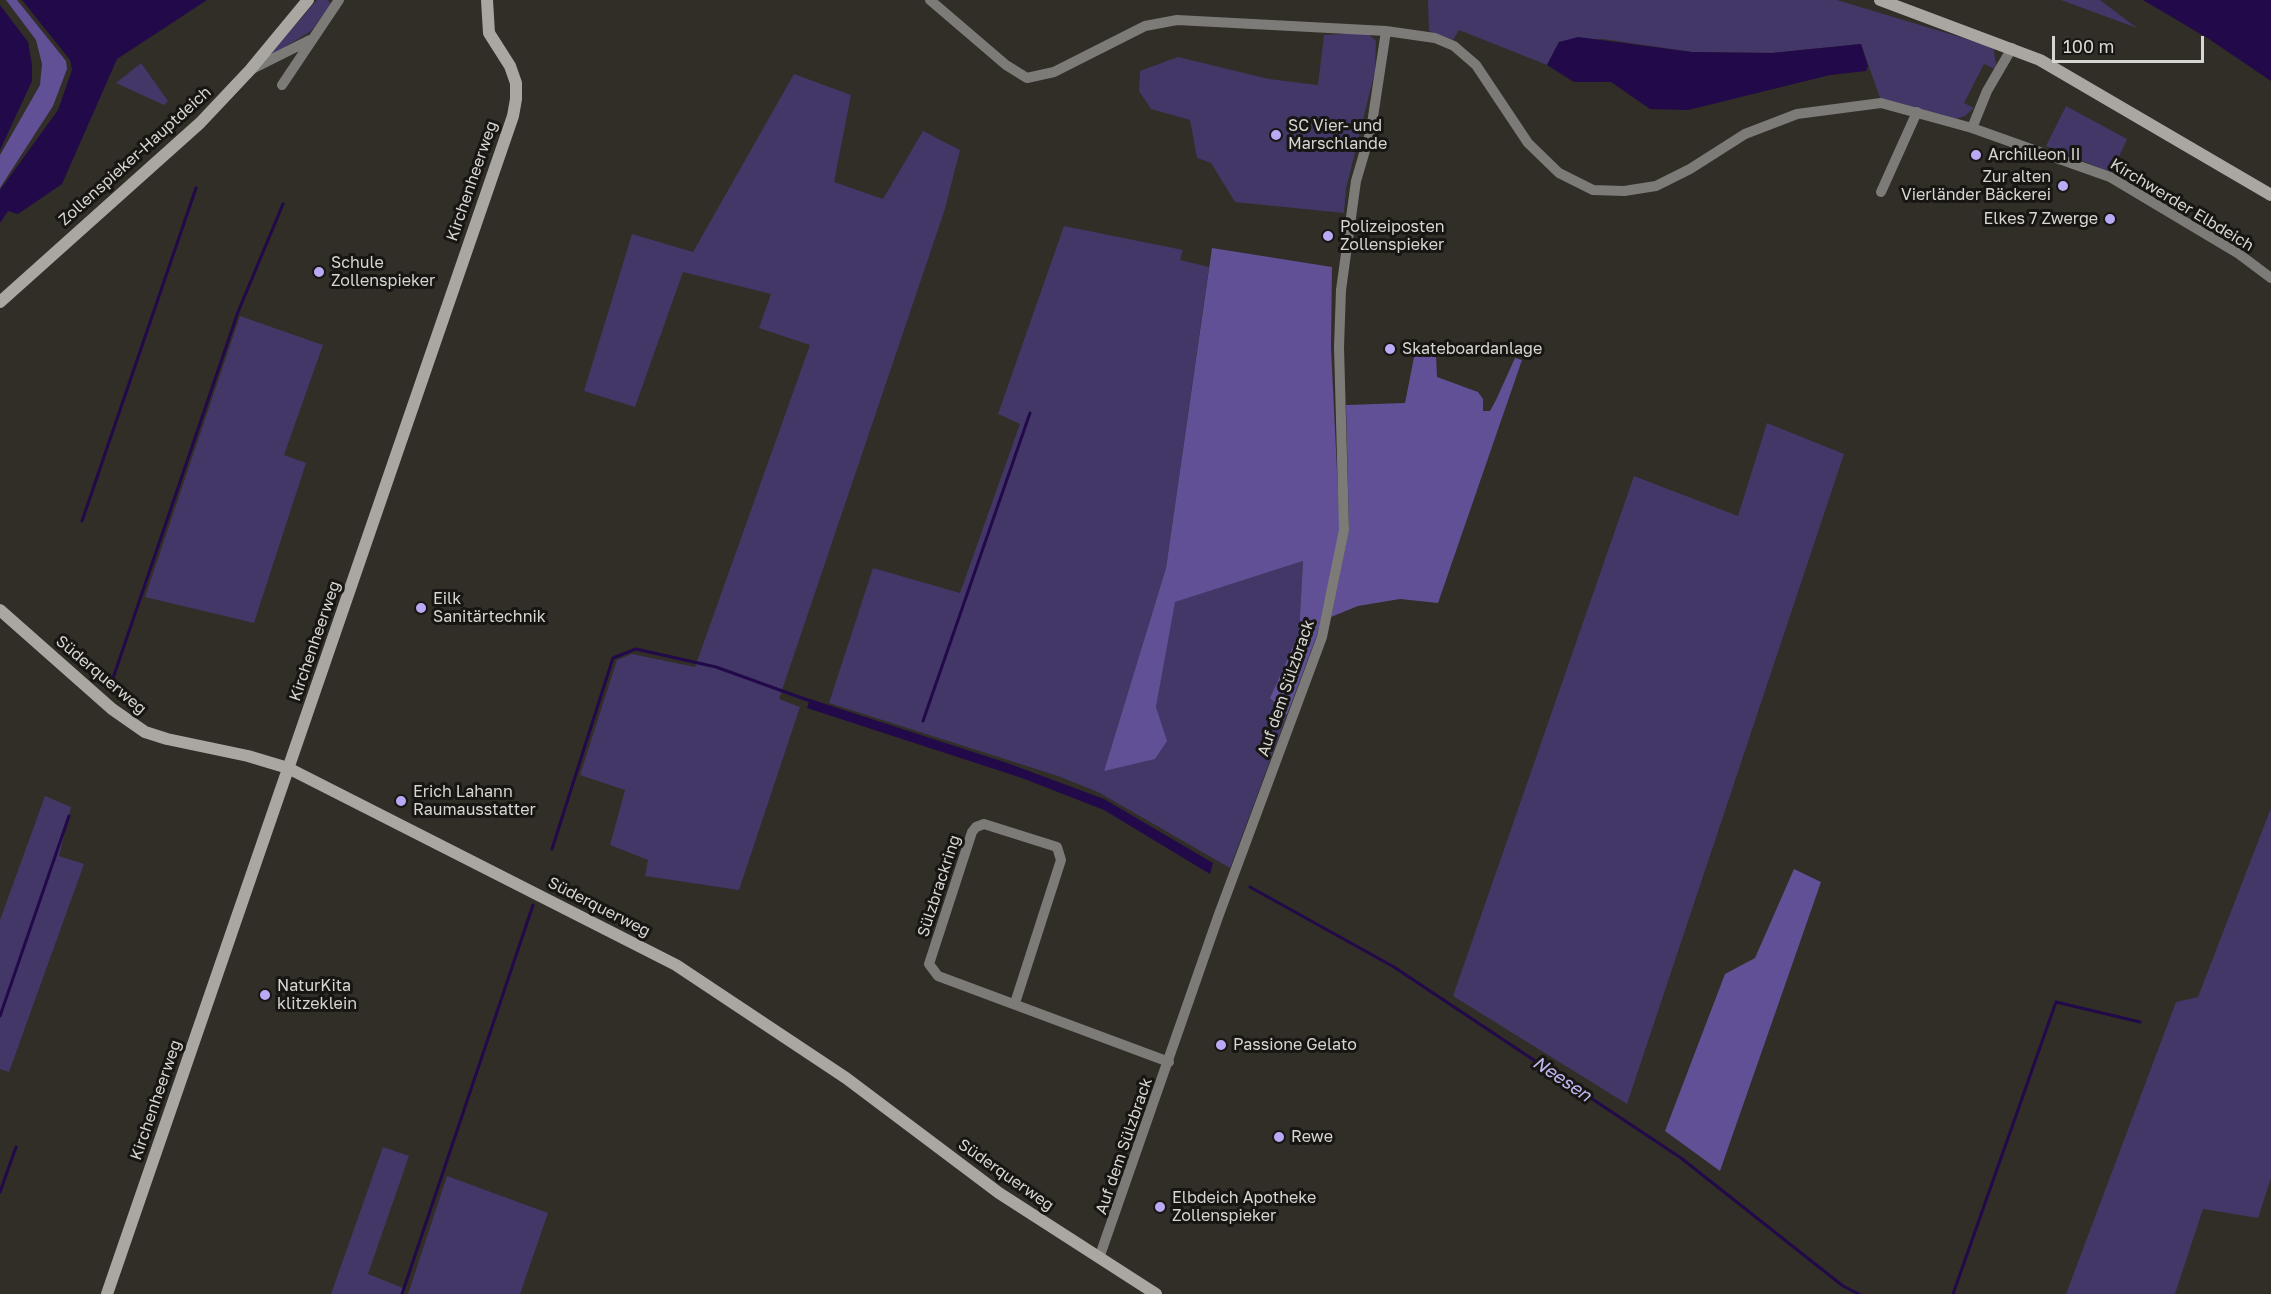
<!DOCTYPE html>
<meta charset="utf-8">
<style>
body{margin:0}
#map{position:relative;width:2271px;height:1294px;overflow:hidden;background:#312d27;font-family:"Golos Text",sans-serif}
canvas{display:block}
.scale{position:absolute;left:2052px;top:36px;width:152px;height:27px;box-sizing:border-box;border:3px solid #d8d6d2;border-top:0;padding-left:8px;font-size:18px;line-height:21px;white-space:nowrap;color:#d8d6d2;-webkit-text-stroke:4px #181613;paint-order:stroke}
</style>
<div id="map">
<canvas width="2271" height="1294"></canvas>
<div class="scale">100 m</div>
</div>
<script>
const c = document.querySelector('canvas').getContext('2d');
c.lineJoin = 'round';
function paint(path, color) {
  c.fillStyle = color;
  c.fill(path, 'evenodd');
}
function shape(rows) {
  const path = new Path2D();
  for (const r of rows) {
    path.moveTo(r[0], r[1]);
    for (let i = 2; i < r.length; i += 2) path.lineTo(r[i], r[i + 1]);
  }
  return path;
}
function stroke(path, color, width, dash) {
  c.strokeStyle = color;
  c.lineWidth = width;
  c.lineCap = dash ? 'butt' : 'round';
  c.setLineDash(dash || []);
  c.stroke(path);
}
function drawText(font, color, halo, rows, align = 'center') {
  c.font = font + ' "Golos Text",sans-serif';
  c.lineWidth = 6;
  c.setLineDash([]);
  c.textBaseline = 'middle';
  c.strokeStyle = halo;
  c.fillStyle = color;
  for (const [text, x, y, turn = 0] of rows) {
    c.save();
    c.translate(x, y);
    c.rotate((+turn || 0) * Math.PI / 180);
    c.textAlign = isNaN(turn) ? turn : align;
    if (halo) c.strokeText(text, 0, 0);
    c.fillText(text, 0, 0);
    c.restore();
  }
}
paint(shape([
 [317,0,327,0,331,4,311,31,267,58],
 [1428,0,1837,0,1993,47,1996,63,1995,69,1984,64,1964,103,1974,108,1965,116,1956,119,1880,98,1861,44,1772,53,1692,52,1603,39,1559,42,1547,65,1459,30,1453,40,1429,31],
 [2061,0,2100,0,2137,28],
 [1361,33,1368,34,1376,41,1375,71,1346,189,1344,213,1235,202,1211,163,1197,158,1190,120,1151,109,1139,91,1140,71,1178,57,1269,79,1318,85,1324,35],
 [141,63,168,101,164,105,116,83],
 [794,74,851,95,834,182,883,199,923,131,960,150,945,209,779,699,800,707,739,890,645,876,648,860,610,845,625,790,580,775,617,660,632,654,695,667,810,345,759,328,771,294,683,272,635,407,584,391,632,234,693,252],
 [2066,106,2127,139,2112,173,2046,146],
 [1064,226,1183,250,1180,260,1209,267,1166,568,1104,771,1166,741,1156,707,1174,602,1303,561,1299,633,1270,698,1287,715,1230,868,1098,792,1058,776,829,703,873,568,960,593,1020,424,998,414],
 [240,316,323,345,284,455,306,463,254,623,145,597],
 [1767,423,1844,454,1627,1104,1453,996,1634,476,1738,516],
 [45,796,71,807,59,856,84,864,9,1072,0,1069,0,920],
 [2271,808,2271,1178,2258,1218,2203,1209,2175,1294,2066,1294,2176,1002,2198,997],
 [383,1147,409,1156,368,1274,403,1288,401,1294,331,1294],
 [447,1176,548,1213,520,1294,408,1294]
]), '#433767');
paint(shape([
 [6,0,17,0,66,61,67,69,53,106,0,188,0,155,40,85,42,64,36,40],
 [1212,248,1332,267,1331,347,1340,533,1317,635,1287,715,1270,698,1299,633,1303,561,1175,602,1156,707,1167,741,1155,759,1104,771,1166,568],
 [1416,347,1429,348,1436,354,1437,377,1478,392,1483,399,1483,411,1490,411,1496,400,1515,358,1522,360,1438,603,1400,599,1358,606,1331,617,1349,529,1346,405,1405,403],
 [1794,869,1821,882,1720,1171,1665,1131,1725,974,1755,958]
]), '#615095');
paint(shape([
 [22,0,207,0,117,59,62,184,18,214,8,211,0,223,0,190,58,110,72,70,70,60],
 [2143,0,2271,0,2271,81,2209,39],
 [0,5,28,42,32,65,32,81,0,150],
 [1578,37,1692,52,1772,53,1861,44,1868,66,1866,71,1830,75,1688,110,1650,109,1611,82,1574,82,1547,65,1559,42],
 [810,699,1010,764,1104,799,1213,863,1210,874,1104,810,1022,778,807,708]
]), '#220949');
stroke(shape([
 [82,521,196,188],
 [110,687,238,312,283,204],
 [923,721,1030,413],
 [552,849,613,658,636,649,716,667,813,702],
 [1250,887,1394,967,1681,1158,1843,1286,1859,1294],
 [0,1016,69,816],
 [0,1192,16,1147],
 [402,1294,533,905],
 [1953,1294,2056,1002,2140,1022]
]), '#220949', 3);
stroke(shape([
 [930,0,1006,65,1027,78,1054,72,1145,26,1177,20,1386,31,1435,38,1454,46,1476,65,1528,143,1559,173,1593,190,1624,191,1656,186,1690,169,1745,134,1797,114,1881,103,1972,128,2110,177,2239,254,2271,278],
 [250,70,310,40],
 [282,85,339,0],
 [1972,128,1987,91,2012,48],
 [1881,192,1917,112],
 [1015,1003,1061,860,1057,847,984,824,976,827,972,832,929,964,938,976,1169,1062],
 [1099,1258,1218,917,1322,637,1344,530,1339,347,1341,290,1356,181,1371,130,1386,31]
]), '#7d7b78', 10);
stroke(shape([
 [1880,0,2040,60,2271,195],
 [0,302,200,123,250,70,308,0],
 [0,610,112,709,145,732,167,739,248,756,288,768,676,965,846,1078,999,1193,1156,1294],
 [107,1294,513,116,516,99,516,83,510,66,489,33,487,0]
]), '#aaa7a2', 12);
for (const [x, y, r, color] of [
 [1276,135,6,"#baaaf6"],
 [1976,155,6,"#baaaf6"],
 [2063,186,6,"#baaaf6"],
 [2110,219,6,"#baaaf6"],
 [1328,236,6,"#baaaf6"],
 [319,272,6,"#baaaf6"],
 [1390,349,6,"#baaaf6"],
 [421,608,6,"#baaaf6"],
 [401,801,6,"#baaaf6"],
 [265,995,6,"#baaaf6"],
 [1221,1045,6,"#baaaf6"],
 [1279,1137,6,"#baaaf6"],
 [1160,1207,6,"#baaaf6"]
]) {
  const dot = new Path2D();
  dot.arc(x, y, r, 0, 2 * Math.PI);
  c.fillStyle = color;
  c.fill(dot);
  stroke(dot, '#181613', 2);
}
drawText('16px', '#d8d6d2', '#181613', [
 ["SC Vier- und",1288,126],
 ["Marschlande",1288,144],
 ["Archilleon II",1988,155],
 ["Zur alten",2051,177,"right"],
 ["Vierländer Bäckerei",2051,195,"right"],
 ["Elkes 7 Zwerge",2098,219,"right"],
 ["Polizeiposten",1340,227],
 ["Zollenspieker",1340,245],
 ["Schule",331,263],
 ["Zollenspieker",331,281],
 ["Skateboardanlage",1402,349],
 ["Eilk",433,599],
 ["Sanitärtechnik",433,617],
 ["Erich Lahann",413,792],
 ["Raumausstatter",413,810],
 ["NaturKita",277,986],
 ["klitzeklein",277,1004],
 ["Passione Gelato",1233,1045],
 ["Rewe",1291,1137],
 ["Elbdeich Apotheke",1172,1198],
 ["Zollenspieker",1172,1216]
], 'left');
drawText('16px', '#d8d6d2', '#181613', [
 ["Zollenspieker-Hauptdeich",135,156,-42],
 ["Kirchenheerweg",472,181,-71],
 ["Kirchwerder Elbdeich",2182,205,31],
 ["Kirchenheerweg",315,641,-71],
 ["Süderquerweg",101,675,40],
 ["Auf dem Sülzbrack",1286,688,-71],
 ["Sülzbrackring",939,886,-72],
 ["Süderquerweg",599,907,27],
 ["Kirchenheerweg",156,1100,-71],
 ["Auf dem Sülzbrack",1124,1146,-71],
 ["Süderquerweg",1006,1175,35]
]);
drawText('italic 18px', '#c1b5f0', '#181613', [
 ["Neesen",1562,1079,34]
]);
</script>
